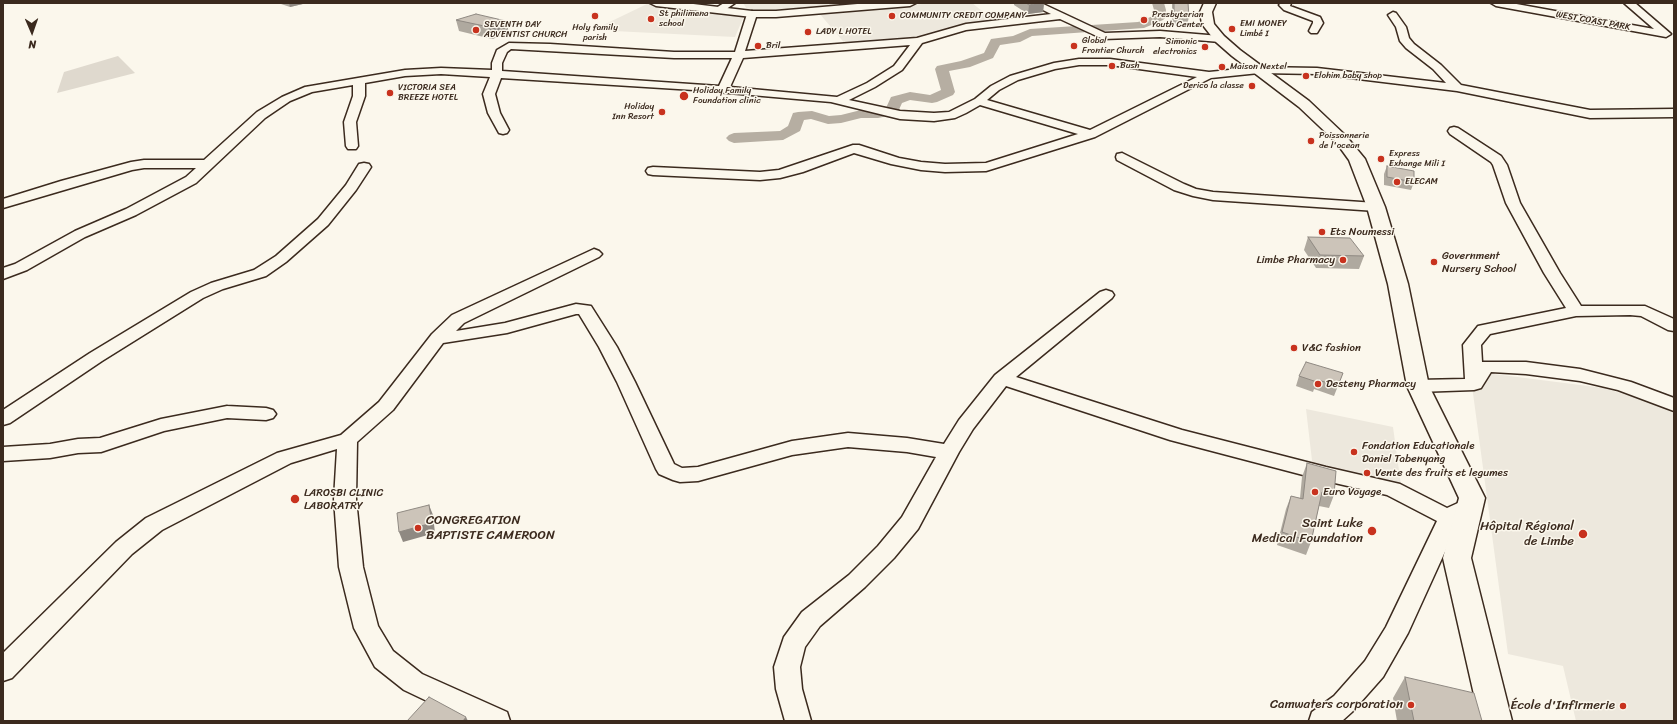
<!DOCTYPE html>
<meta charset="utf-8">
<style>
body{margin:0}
#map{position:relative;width:1677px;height:724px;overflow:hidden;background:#fbf7ec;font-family:Sriracha,sans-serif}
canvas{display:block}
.frame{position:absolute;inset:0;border:4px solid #3b2a1e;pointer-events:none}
.north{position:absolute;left:12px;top:12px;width:40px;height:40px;-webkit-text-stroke:3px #fbf7ec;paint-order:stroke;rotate:178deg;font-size:11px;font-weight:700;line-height:16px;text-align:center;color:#3b2a1e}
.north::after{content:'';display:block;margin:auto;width:14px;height:18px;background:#3b2a1e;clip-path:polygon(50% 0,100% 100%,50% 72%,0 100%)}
</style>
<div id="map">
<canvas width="1677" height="724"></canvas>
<div class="frame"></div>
<div class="north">N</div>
</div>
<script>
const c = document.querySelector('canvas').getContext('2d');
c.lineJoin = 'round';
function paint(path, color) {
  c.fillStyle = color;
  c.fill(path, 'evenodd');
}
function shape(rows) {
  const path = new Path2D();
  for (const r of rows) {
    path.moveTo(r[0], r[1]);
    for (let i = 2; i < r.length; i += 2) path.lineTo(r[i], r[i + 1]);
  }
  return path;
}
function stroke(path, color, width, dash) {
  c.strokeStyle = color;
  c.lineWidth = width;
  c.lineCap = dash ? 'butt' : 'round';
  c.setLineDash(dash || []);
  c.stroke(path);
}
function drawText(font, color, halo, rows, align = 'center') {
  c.font = font + ' Sriracha,sans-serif';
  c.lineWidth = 3;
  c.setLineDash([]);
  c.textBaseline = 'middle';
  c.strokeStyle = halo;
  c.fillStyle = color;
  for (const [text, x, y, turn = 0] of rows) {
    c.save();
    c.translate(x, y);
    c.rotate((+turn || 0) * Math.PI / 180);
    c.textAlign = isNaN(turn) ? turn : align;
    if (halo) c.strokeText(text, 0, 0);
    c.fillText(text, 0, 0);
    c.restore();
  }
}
paint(shape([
 [743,3,875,3,750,14],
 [933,3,972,3,996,22,976,27,945,30,951,36,847,46,819,13],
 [647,4,744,16,735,37,593,30],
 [1470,371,1604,388,1657,404,1674,414,1674,721,1576,721,1563,666,1508,654],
 [1306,409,1393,427,1401,485,1313,469]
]), '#ede8dd');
paint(shape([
 [118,56,135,73,57,93,64,72]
]), '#dfd9ce');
paint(shape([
 [1152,3,1164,3,1166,10,1165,18,1163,20,1144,28,1032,36,1020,42,1000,45,993,58,970,67,949,71,955,92,953,95,937,102,932,103,910,100,902,103,897,114,878,118,861,118,841,123,828,124,811,119,804,120,800,131,783,140,734,143,729,141,726,138,729,135,734,133,780,131,788,126,793,113,798,112,812,111,829,116,841,115,861,110,886,108,891,97,910,92,930,95,941,90,935,69,937,66,961,61,984,53,991,39,1013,36,1030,29,1138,22,1153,16,1154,10,1152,3]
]), '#b6aea2');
const minor = shape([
 [724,3,735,3,722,12,716,12,714,10,716,8,724,3],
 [1029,3,1041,3,1105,33,1160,31,1220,36,1225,39,1220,42,1160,37,1103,39,1060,19,966,30,922,43,902,70,875,87,849,100,900,111,934,113,949,112,975,99,991,86,1010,76,1054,63,1079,59,1110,59,1209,72,1259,67,1317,68,1446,83,1433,69,1406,48,1400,41,1396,27,1388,15,1393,12,1396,13,1406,27,1409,38,1414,44,1441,65,1461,85,1590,110,1674,109,1674,117,1590,118,1457,91,1317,74,1259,73,1211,78,1095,137,986,171,945,172,921,170,891,164,854,153,803,172,780,178,760,180,653,175,648,174,646,171,648,168,653,167,760,172,779,170,853,145,859,145,899,158,921,162,945,164,986,163,1078,134,980,105,966,113,955,118,934,121,900,119,831,102,694,90,501,78,495,94,500,113,509,130,507,133,503,134,499,133,488,113,483,94,490,77,441,74,405,76,365,83,365,96,356,122,358,146,356,149,348,149,346,146,344,122,353,96,353,85,312,92,290,101,265,118,196,183,136,215,85,237,27,270,3,279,3,268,15,264,75,231,126,209,186,177,196,168,144,168,132,170,3,208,3,199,61,181,131,162,144,160,204,160,257,112,282,97,305,87,405,70,441,68,492,70,492,63,497,50,509,43,550,44,674,52,735,52,747,14,752,11,757,14,745,51,917,38,966,24,1051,14,1029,3],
 [910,45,894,66,867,83,837,97,730,87,743,58,910,45],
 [511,49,674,58,732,58,719,86,502,71,502,63,507,52,511,49],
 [1079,65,1110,65,1197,77,1090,130,987,100,999,90,1018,80,1055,69,1079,65],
 [1281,3,1291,3,1290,6,1320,17,1323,23,1317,33,1311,33,1309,31,1313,23,1313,21,1284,10,1279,5,1281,3],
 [1491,3,1511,3,1654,29,1624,3,1635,3,1671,34,1666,37,1496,6,1491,3],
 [1454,127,1458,128,1501,156,1507,165,1520,203,1560,273,1581,306,1645,306,1674,319,1674,331,1668,330,1641,316,1630,315,1576,316,1490,334,1481,345,1482,362,1526,362,1580,369,1631,382,1674,398,1674,411,1618,390,1580,381,1526,374,1491,372,1481,388,1474,390,1418,392,1411,390,1409,386,1411,382,1418,380,1465,379,1463,345,1478,326,1566,308,1544,273,1506,203,1493,165,1491,162,1450,134,1448,131,1450,128,1454,127],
 [1122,153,1184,184,1196,189,1213,192,1376,203,1381,204,1383,207,1381,210,1376,211,1213,200,1193,196,1174,190,1117,160,1116,157,1117,154,1122,153],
 [364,163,369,164,371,167,356,190,328,225,286,262,266,276,223,289,203,298,102,361,10,423,3,425,3,410,90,353,191,292,211,283,254,270,276,256,318,219,346,185,359,164,364,163],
 [594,249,599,251,602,254,599,257,464,323,456,331,505,323,576,304,591,306,617,347,635,382,674,464,682,468,698,467,792,441,848,433,907,438,944,444,959,420,995,375,1100,292,1106,290,1112,292,1114,295,1112,298,1016,377,1182,430,1326,467,1400,484,1447,508,1458,503,1466,505,1469,511,1466,517,1458,523,1408,633,1383,677,1352,712,1342,721,1309,721,1312,712,1334,696,1365,661,1386,627,1437,521,1387,495,1326,481,1170,440,1006,386,973,429,959,452,918,529,894,558,865,587,820,626,805,647,800,667,802,689,811,721,785,721,776,689,774,667,784,637,802,612,849,575,878,546,902,517,936,457,907,452,848,447,792,455,698,481,680,482,673,480,659,474,656,469,617,382,599,347,579,314,576,314,507,333,443,343,393,410,357,442,356,499,363,567,378,626,393,651,422,674,507,712,510,721,469,721,404,690,375,667,354,628,339,567,334,499,337,449,291,463,162,530,132,554,12,678,3,681,3,653,116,542,146,518,277,453,341,435,379,402,432,334,452,315,594,249],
 [227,406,266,408,273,410,276,414,273,418,266,420,227,418,164,431,101,452,78,453,50,458,3,461,3,447,50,444,78,439,100,438,161,419,227,406]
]);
const major = shape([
 [650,3,685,3,752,11,776,11,869,3,916,3,910,6,776,17,752,17,656,6,650,3]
]);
const highway = shape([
 [1204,3,1216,3,1212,12,1214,24,1224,36,1240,50,1309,101,1346,136,1365,159,1385,207,1408,284,1429,386,1485,498,1471,558,1512,721,1480,721,1443,558,1459,498,1407,386,1388,284,1367,207,1349,160,1336,142,1299,107,1232,56,1216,42,1202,24,1200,12,1204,3]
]);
stroke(minor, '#3b2a1e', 3);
stroke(major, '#3b2a1e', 3);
stroke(highway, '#3b2a1e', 3);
paint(minor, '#fbf7ec');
paint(major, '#fbf7ec');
paint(highway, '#fbf7ec');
paint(shape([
 [278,3,307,3,290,7],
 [1014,3,1044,3,1043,12,1028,14,1014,5],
 [1172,3,1188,3,1189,17,1187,25,1172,24],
 [456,20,506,21,509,33,492,39,459,31],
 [1387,166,1414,182,1411,190,1384,185,1384,174],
 [1308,237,1364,256,1359,269,1316,268,1304,250],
 [1343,373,1334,396,1314,389,1313,392,1296,386,1299,376],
 [1307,463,1334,495,1329,508,1319,506,1311,542,1306,555,1277,545,1286,509,1291,496,1300,498,1302,477],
 [1405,677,1482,721,1397,721,1393,698]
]), '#afa99f');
paint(shape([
 [289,3,307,3,290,7],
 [1040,3,1044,3,1043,12,1028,14,1029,5],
 [506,21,509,33,492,39,489,27],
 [429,505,433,515,435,533,403,542,399,532],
 [466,717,468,721,463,721]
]), '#8f8982');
const building = shape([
 [1026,3,1040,3,1029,5,1026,3],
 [1174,3,1188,3,1189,17,1174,16,1174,3],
 [476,14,506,21,489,27,456,20,476,14],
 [1387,166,1414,171,1414,182,1387,177,1387,166],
 [1308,237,1350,238,1364,256,1320,255,1308,237],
 [1306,362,1343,373,1338,386,1318,380,1317,382,1299,376,1306,362],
 [1307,463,1336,471,1334,495,1322,492,1311,542,1282,532,1291,496,1303,499,1307,463],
 [429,505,432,523,399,532,397,513,429,505],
 [1405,677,1474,693,1482,721,1414,721,1405,677],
 [429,697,466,717,463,721,407,721,429,697]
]);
paint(building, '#ccc4b9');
stroke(building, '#8f8982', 1);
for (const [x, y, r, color] of [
 [595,16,4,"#c8321e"],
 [892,16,4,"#c8321e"],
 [651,19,4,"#c8321e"],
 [1144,20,4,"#c8321e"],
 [1232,29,4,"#c8321e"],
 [476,30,4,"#c8321e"],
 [808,32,4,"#c8321e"],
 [758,46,4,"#c8321e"],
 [1074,46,4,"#c8321e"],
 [1205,47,4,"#c8321e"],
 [1112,66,4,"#c8321e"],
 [1222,67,4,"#c8321e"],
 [1306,76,4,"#c8321e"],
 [1252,86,4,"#c8321e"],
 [390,93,4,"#c8321e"],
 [684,96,5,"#c8321e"],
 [662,112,4,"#c8321e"],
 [1311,141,4,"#c8321e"],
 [1381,159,4,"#c8321e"],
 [1397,182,4,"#c8321e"],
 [1322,232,4,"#c8321e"],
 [1343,260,4,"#c8321e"],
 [1434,262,4,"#c8321e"],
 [1294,348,4,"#c8321e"],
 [1318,384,4,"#c8321e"],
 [1354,452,4,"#c8321e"],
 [1367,473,4,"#c8321e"],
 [1315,492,4,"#c8321e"],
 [295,499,5,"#c8321e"],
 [418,528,4,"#c8321e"],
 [1372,531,5,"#c8321e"],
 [1583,534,5,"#c8321e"],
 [1411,705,4,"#c8321e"],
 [1623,706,4,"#c8321e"]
]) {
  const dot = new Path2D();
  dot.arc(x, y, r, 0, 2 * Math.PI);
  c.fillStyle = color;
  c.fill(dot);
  stroke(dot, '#fbf7ec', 1.5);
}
drawText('9px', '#3b2a1e', '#fbf7ec', [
 ["St philimena",659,14],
 ["school",659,24],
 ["Presbyterian",1152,15],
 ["Youth Center",1152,25],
 ["COMMUNITY CREDIT COMPANY",900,16],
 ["EMI MONEY",1240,24],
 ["Limbé I",1240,34],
 ["SEVENTH DAY",484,25],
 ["ADVENTIST CHURCH",484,35],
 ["Holy family",595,28,"center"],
 ["parish",595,38,"center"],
 ["LADY L HOTEL",816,32],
 ["Global",1082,41],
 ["Frontier Church",1082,51],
 ["Simonic",1197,42,"right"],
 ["electronics",1197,52,"right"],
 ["Bril",766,46],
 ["Bush",1120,66],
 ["Maison Nextel",1230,67],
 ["Elohim baby shop",1314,76],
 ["Derico la classe",1244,86,"right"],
 ["VICTORIA SEA",398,88],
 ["BREEZE HOTEL",398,98],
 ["Holiday Family",693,91],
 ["Foundation clinic",693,101],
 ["Holiday",654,107,"right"],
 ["Inn Resort",654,117,"right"],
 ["Poissonnerie",1319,136],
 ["de l'ocean",1319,146],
 ["Express",1389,154],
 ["Exhange Mili I",1389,164],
 ["ELECAM",1405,182]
], 'left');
drawText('9px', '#3b2a1e', '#fbf7ec', [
 ["WEST COAST PARK",1593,21,10]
]);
drawText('11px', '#3b2a1e', '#fbf7ec', [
 ["Ets Noumessi",1330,232],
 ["Government",1442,256],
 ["Nursery School",1442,269],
 ["Limbe Pharmacy",1335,260,"right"],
 ["V&C fashion",1302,348],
 ["Desteny Pharmacy",1326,384],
 ["Fondation Educationale",1362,446],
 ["Daniel Tabenyang",1362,459],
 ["Vente des fruits et legumes",1375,473],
 ["Euro Voyage",1323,492],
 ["LAROSBI CLINIC",304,493],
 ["LABORATRY",304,506]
], 'left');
drawText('13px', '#3b2a1e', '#fbf7ec', [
 ["CONGREGATION",426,521,"left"],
 ["BAPTISTE CAMEROON",426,536,"left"],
 ["Saint Luke",1363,524],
 ["Medical Foundation",1363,539],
 ["Hôpital Régional",1574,527],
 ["de Limbe",1574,542],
 ["Camwaters corporation",1403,705],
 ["École d'Infirmerie",1615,706]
], 'right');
</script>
